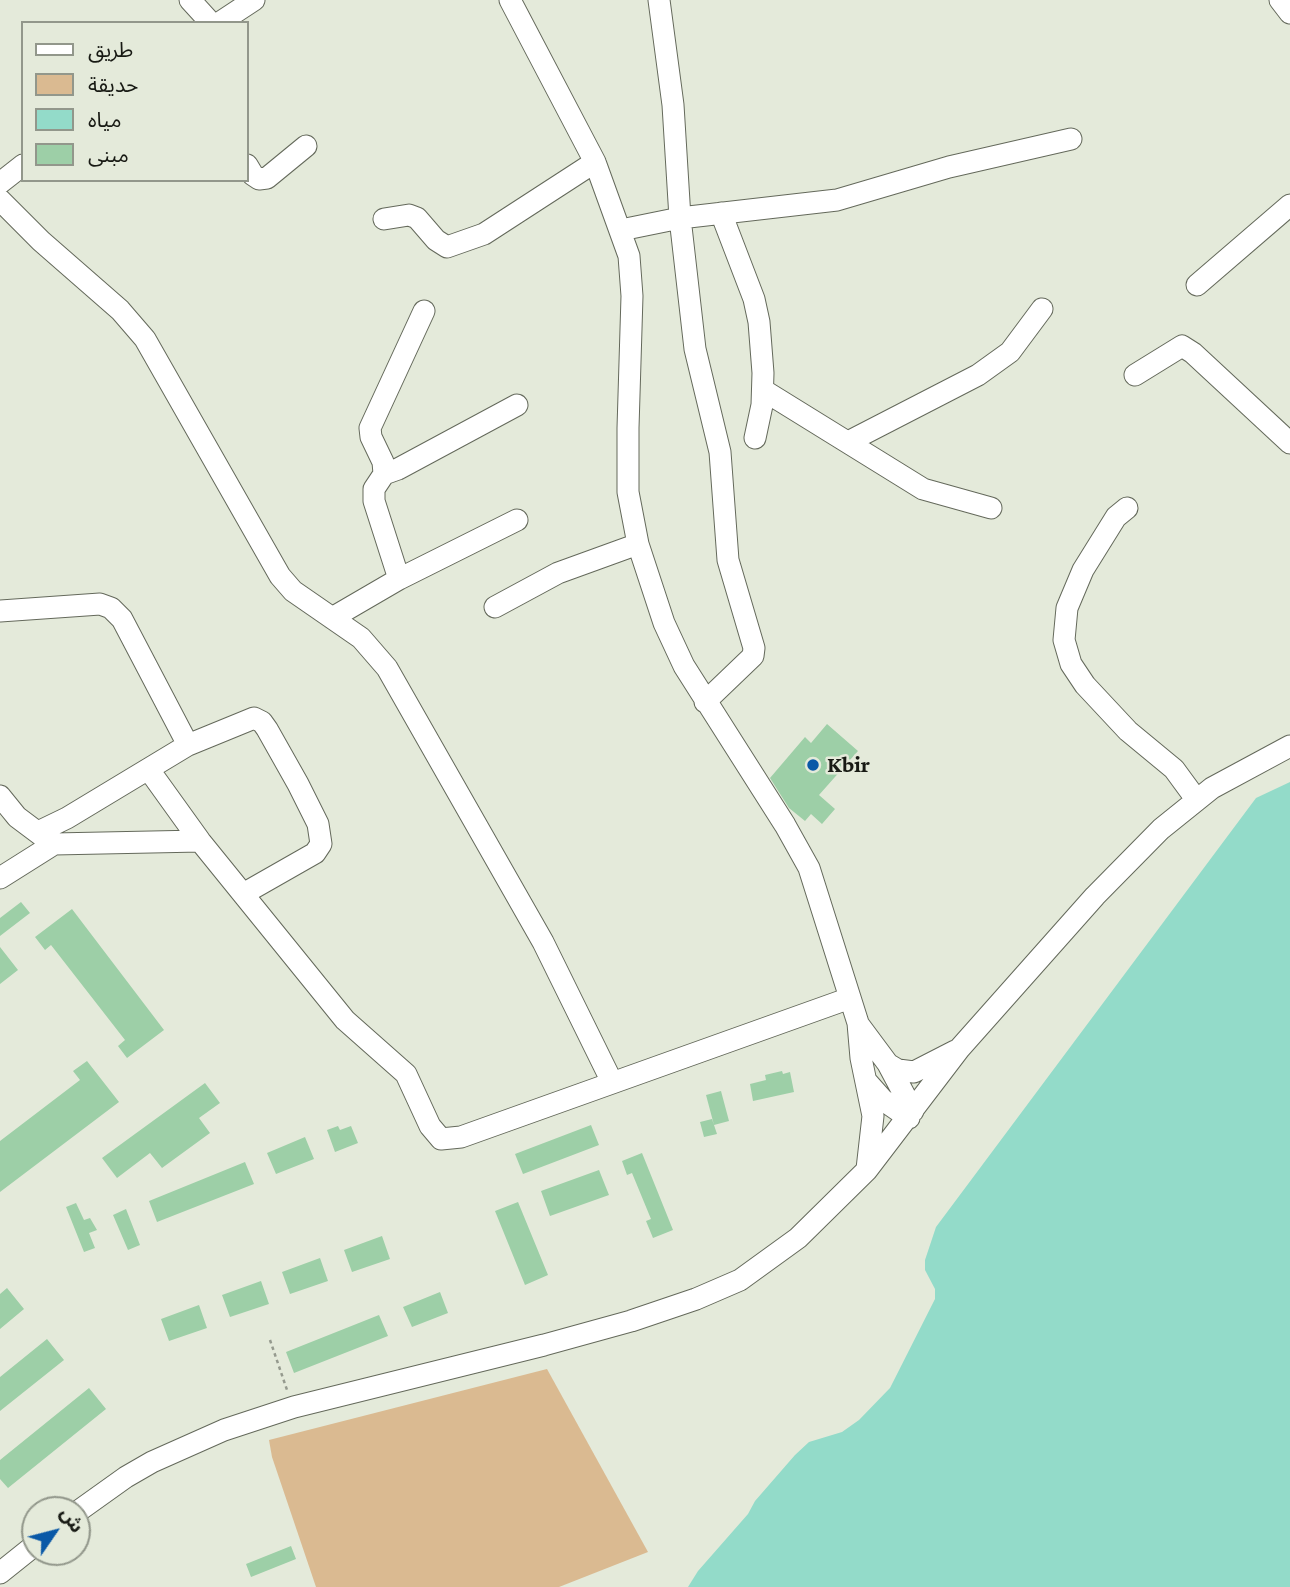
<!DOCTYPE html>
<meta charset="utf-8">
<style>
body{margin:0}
#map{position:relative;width:1290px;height:1587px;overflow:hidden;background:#e4eada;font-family:"Crimson Pro","Noto Sans Arabic",serif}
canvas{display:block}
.legend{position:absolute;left:21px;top:21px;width:228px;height:161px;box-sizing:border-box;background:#e4eada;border:2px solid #92978b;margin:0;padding:9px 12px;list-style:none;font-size:21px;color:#181a14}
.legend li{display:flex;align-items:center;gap:14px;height:35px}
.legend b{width:35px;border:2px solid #92978b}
.north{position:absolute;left:21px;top:1496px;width:70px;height:70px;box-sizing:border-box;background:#e4eada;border:2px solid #92978b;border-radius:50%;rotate:55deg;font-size:19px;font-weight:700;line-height:28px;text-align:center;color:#181a14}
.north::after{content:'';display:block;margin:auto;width:24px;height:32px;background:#0a59a7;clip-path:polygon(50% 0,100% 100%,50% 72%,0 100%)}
</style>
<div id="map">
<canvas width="1290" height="1587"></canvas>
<ul class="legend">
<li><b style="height:9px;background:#fff"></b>طريق</li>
<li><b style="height:19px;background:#daba91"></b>حديقة</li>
<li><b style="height:19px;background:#93dbc9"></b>مياه</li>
<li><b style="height:19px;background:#9dcfa7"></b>مبنى</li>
</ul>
<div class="north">ش</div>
</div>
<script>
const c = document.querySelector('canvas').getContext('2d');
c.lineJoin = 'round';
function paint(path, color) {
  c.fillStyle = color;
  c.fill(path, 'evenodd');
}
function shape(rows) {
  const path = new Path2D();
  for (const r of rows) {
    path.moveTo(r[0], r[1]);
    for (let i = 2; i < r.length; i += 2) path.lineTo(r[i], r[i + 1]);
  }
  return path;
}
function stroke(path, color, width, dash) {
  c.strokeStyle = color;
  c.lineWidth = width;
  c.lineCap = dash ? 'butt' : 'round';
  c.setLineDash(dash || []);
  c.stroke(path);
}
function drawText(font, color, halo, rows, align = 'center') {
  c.font = font + ' "Crimson Pro",serif';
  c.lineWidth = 5;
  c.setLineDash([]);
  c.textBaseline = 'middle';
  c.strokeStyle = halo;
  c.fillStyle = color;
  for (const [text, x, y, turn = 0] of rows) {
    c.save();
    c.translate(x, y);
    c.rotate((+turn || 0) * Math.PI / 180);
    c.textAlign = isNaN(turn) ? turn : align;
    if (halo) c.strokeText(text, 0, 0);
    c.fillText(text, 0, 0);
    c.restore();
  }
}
paint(shape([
 [547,1369,648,1552,559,1587,316,1587,272,1457,269,1440]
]), '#daba91');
paint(shape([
 [1290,782,1290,1587,688,1587,698,1571,748,1514,755,1501,795,1455,809,1442,842,1432,859,1420,890,1388,935,1299,935,1289,925,1270,925,1260,936,1227,1256,798]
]), '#93dbc9');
paint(shape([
 [827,724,858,751,819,795,835,809,822,824,811,814,805,821,789,808,770,778,805,737,811,743],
 [21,902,30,913,0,936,0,918],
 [72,909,164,1030,127,1058,118,1046,125,1040,51,945,45,950,35,937],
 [0,947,18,970,0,984],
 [87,1061,119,1102,0,1192,0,1141,80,1080,73,1071],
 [782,1071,783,1074,790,1072,794,1092,753,1101,750,1084,766,1080,765,1075],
 [205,1083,220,1103,199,1118,210,1133,162,1168,150,1153,117,1178,102,1158],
 [721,1091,729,1121,714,1125,706,1095],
 [712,1119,717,1134,704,1137,700,1122],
 [591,1125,599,1145,523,1174,515,1154],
 [338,1126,340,1130,351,1126,358,1143,335,1152,327,1130],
 [305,1137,314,1159,276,1174,267,1153],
 [642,1153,673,1230,653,1238,646,1221,651,1219,632,1173,627,1175,622,1161],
 [245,1162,254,1184,157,1222,149,1201],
 [599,1170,609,1195,550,1216,541,1191],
 [518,1202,548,1275,525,1285,495,1211],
 [76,1203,84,1220,90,1218,97,1230,89,1233,95,1248,84,1252,66,1207],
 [126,1209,140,1245,128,1250,113,1215],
 [382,1236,390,1259,352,1272,344,1250],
 [320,1258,328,1281,290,1294,282,1272],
 [261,1281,269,1304,230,1317,222,1295],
 [7,1288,24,1309,0,1329,0,1294],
 [440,1292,448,1313,412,1327,403,1307],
 [199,1305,207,1328,169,1341,161,1319],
 [379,1315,388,1336,294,1373,286,1352],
 [47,1339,64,1360,0,1411,0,1377],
 [89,1388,106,1409,8,1488,0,1479,0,1460],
 [291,1546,296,1559,251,1577,246,1564]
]), '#9dcfa7');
const minor = shape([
 [190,0,211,23],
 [510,0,595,162,629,256,632,296,628,428,628,492,638,544,664,623,684,666,785,825,809,868,858,1023,861,1058,873,1116,867,1169],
 [1280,0,1290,13],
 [219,23,254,0],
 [247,165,253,175,259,179,267,178,306,146],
 [0,183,23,165],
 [0,200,41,241,120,310,145,339,280,576,293,591,361,638,387,668,543,942,612,1082],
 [721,213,754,299,759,322,763,373,762,405,755,438],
 [384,219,409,215,417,218,436,240,447,247,484,234,595,162],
 [621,230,680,218,673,105,659,0],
 [1197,285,1290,205],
 [1135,375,1182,346,1193,353,1290,443],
 [763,390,923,489,991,508],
 [848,442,978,375,1010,352,1042,309],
 [384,474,398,469,517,405],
 [1127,508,1116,517,1083,570,1067,608,1064,640,1071,664,1085,685,1128,731,1174,769,1196,799],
 [399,579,374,501,374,489,384,474,383,462,371,437,370,428,424,311],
 [495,607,558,573,638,544],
 [0,611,100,604,111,608,122,619,188,745],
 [332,618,399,579,517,520],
 [705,702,753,656,754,648,728,560,720,452,695,349,680,218,837,200,949,167,1071,139],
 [149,770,200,841,345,1020,406,1074,430,1126,441,1139,461,1137,850,998],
 [0,796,17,817,49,841],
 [38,832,67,818,188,745,254,718,262,722,267,729,298,784,318,824,321,844,315,853,243,894],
 [0,878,54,844,200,841],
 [859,1025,888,1064,913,1111],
 [888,1064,898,1070,914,1072,955,1051],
 [867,1082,883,1100,909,1118],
 [77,1512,126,1477,152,1462,224,1430,294,1407,544,1345,631,1321,696,1299,740,1280,798,1238,867,1170,960,1048,1095,896,1161,829,1212,788,1290,746],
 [0,1573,35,1545]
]);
stroke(minor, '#64695b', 23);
stroke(shape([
 [270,1340,287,1390]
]), '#959a8e', 2.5, [3.5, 3.5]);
stroke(minor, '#fff', 21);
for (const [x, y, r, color] of [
 [813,765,7,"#0a59a7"]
]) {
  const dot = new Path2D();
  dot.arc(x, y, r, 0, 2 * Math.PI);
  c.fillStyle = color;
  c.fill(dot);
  stroke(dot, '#e4eada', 2.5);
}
drawText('bold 23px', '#181a14', '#e4eada', [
 ["Kbir",827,765]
], 'left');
</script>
